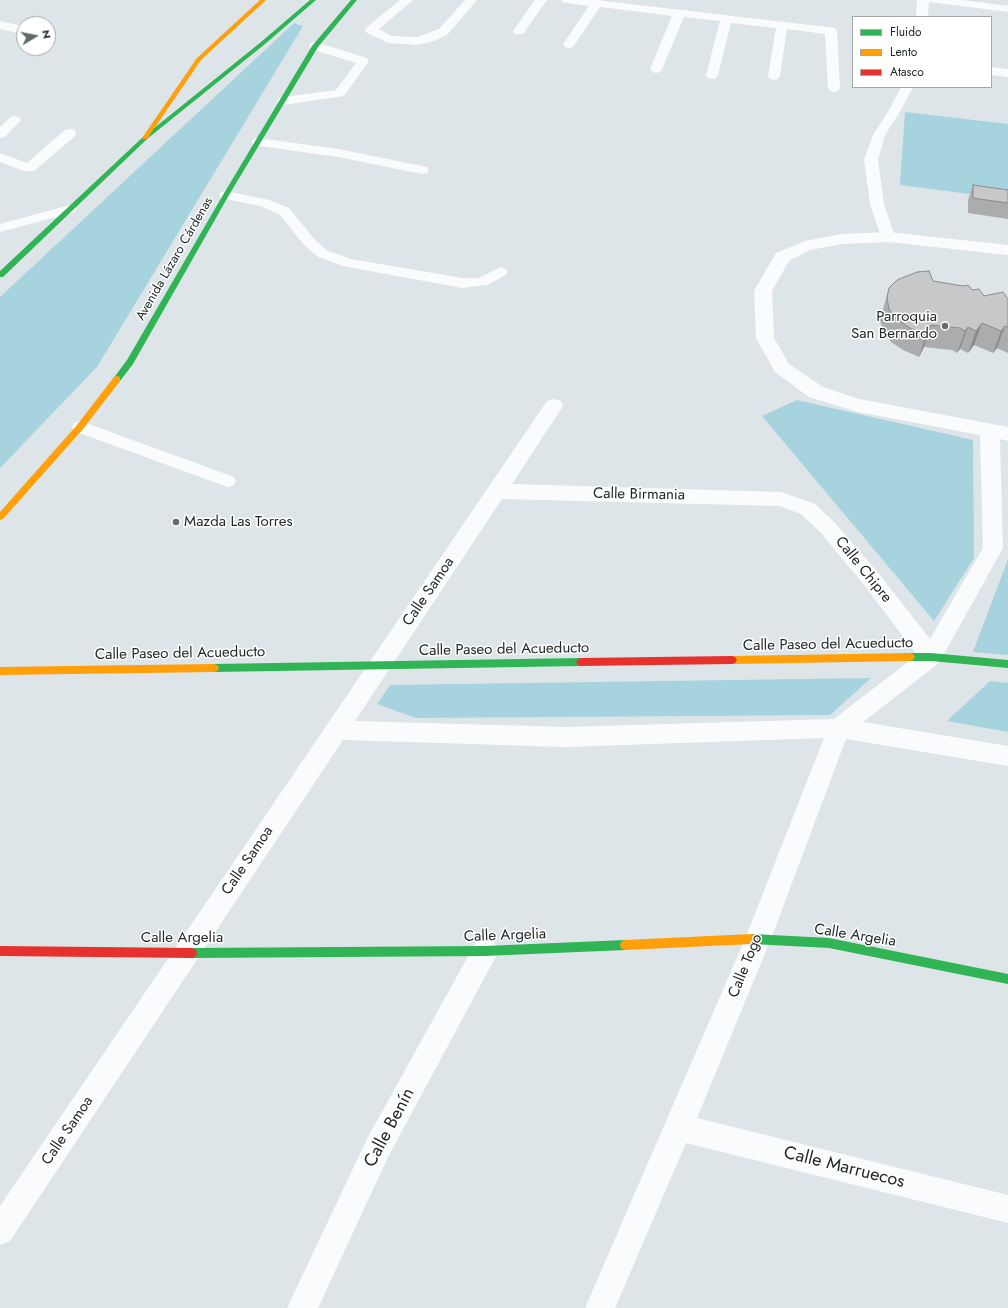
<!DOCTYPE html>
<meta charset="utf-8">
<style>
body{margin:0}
#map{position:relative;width:1008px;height:1308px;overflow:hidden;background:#dde5e8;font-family:Jost,sans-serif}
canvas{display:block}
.legend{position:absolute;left:852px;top:16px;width:140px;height:72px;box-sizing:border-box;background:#fff;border:1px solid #a7a9a9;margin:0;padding:5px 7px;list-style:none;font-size:12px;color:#222829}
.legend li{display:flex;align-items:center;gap:8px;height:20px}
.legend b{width:20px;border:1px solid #a7a9a9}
.north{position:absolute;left:16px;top:16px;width:40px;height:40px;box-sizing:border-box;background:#fff;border:1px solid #a7a9a9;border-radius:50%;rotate:80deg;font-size:11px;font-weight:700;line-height:16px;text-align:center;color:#222829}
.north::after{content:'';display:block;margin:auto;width:14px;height:18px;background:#636a6c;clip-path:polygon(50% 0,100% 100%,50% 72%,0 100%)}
</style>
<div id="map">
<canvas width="1008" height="1308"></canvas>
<ul class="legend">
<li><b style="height:5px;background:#30b455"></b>Fluido</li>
<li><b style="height:5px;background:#ff9f0a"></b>Lento</li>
<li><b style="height:5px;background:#e5322d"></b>Atasco</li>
</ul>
<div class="north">N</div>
</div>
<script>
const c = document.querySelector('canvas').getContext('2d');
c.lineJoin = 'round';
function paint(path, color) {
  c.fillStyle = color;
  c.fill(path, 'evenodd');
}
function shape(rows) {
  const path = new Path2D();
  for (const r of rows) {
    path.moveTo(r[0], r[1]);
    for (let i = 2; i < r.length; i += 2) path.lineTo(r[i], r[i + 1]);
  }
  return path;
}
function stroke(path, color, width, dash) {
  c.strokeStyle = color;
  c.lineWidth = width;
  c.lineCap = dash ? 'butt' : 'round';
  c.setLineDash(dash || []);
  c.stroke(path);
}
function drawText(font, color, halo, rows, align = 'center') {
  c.font = font + ' Jost,sans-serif';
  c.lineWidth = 3;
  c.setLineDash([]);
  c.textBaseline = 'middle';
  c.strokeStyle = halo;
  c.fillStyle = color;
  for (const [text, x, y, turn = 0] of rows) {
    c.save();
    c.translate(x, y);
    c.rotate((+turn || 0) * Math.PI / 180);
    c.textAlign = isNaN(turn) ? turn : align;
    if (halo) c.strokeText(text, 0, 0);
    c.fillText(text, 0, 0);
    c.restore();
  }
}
paint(shape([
 [294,23,303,26,97,367,0,468,0,297],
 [905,112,1008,124,1008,199,900,185],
 [797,400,973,440,974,558,934,621,762,416],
 [1008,559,1008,655,973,652],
 [871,678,830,715,416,718,377,704,390,685],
 [990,681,1008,683,1008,732,947,721]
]), '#a6d3de');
paint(shape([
 [400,0,413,0,379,29,391,36,417,37,439,29,465,0,477,0,447,35,434,41,417,45,388,43,367,33,365,30,367,27,400,0],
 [535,0,547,0,523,34,515,34,513,31,535,0],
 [561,0,596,0,835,28,837,31,840,88,838,91,834,92,830,91,828,88,825,34,787,29,780,76,778,79,774,80,770,79,768,76,776,28,731,23,718,75,716,78,712,79,708,78,706,75,720,21,684,17,662,69,660,72,656,73,652,72,650,69,672,16,600,7,573,47,569,48,565,47,563,44,589,6,567,3,563,2,561,0],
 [917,0,962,0,1008,6,1008,12,929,2,928,17,916,17,917,0],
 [315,42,367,58,369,61,344,96,283,105,279,104,277,101,279,98,283,97,336,90,356,63,311,49,309,46,311,43,315,42],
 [991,67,1008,69,1008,77,991,75,991,67],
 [901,87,913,87,901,110,885,135,878,160,884,204,895,237,893,240,888,241,883,240,881,237,870,204,864,160,873,135,889,110,901,87],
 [15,116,19,117,21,120,5,137,0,138,0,127,11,117,15,116],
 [70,129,75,130,76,133,75,136,34,171,24,171,0,162,0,153,27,163,65,130,70,129],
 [258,138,338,149,422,166,427,167,429,170,427,173,422,174,338,157,253,145,252,142,253,139,258,138],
 [226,191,269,200,289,208,314,239,328,251,351,259,462,278,479,278,501,267,506,269,508,272,506,275,487,285,462,288,343,266,318,257,304,245,279,214,260,206,221,198,219,195,221,192,226,191],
 [70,205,75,206,77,209,75,212,0,232,0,224,70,205],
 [80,421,234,477,236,481,234,485,228,487,222,485,74,431,72,427,74,423,80,421]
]), '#fafbfc');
paint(shape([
 [0,21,23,26,24,31,18,33,0,29,0,21],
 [888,232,1008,245,1008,255,888,242,842,244,810,250,789,261,772,291,774,338,789,364,823,387,859,399,1008,427,1008,441,1000,439,1003,548,939,663,863,722,1008,746,1008,766,846,739,771,939,697,1118,1008,1195,1008,1223,686,1143,615,1308,585,1308,745,939,824,738,566,747,343,740,10,1241,0,1245,0,1206,547,401,554,399,561,401,563,406,512,484,781,492,815,504,835,523,879,574,930,639,983,548,980,435,858,412,809,397,775,372,756,338,754,291,776,253,805,241,842,234,888,232],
 [502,499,780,506,801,514,821,533,865,586,917,655,834,719,566,727,355,721,502,499],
 [485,939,494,942,498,951,494,960,388,1157,318,1308,287,1308,368,1137,476,942,485,939]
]), '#fafbfc');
paint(shape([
 [310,0,316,0,265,44,147,139,3,277,0,277,0,271,143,137,261,42,310,0],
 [351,0,357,0,318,47,229,195,133,364,120,381,114,381,113,379,127,360,223,195,312,46,351,0],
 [910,653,931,653,1008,660,1008,668,931,661,910,661,907,660,905,657,907,654,910,653],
 [581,658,584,659,586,662,584,665,581,666,214,672,211,671,209,668,211,665,214,664,581,658],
 [752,934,829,938,1008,974,1008,984,829,948,752,944,748,942,747,939,748,936,752,934],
 [625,940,629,942,630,945,629,948,625,950,485,956,192,958,188,956,187,953,188,950,192,948,485,946,625,940]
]), '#30b455');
paint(shape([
 [260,0,266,0,201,60,147,139,143,139,142,138,197,58,260,0],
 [117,376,120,377,120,381,83,429,3,519,0,520,0,512,77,425,114,377,117,376],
 [910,653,913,654,915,657,913,660,910,661,732,664,729,663,727,660,729,657,732,656,910,653],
 [214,664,217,665,219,668,217,671,214,672,0,675,0,667,214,664],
 [752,934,756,936,757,939,756,942,752,944,625,950,621,948,620,945,621,942,625,940,752,934]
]), '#ff9f0a');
paint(shape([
 [732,656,735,657,737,660,735,663,732,664,581,666,578,665,576,662,578,659,581,658,732,656],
 [0,946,192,948,196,950,197,953,196,956,192,958,0,956,0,946]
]), '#e5322d');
paint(shape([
 [973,185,1008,190,1008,219,968,213,968,200],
 [933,281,972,290,984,296,1008,299,1008,353,997,348,993,353,974,345,968,353,960,349,957,353,952,350,924,347,919,357,903,350,891,342,883,331,880,320,889,288]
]), '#abacad');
paint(shape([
 [982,323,974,345,968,353,976,331],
 [931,325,924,347,919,357,926,335],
 [1005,326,997,348,993,353,1001,331],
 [968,327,960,349,957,353,965,331]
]), '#8b8c8d');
const building = shape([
 [973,185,1008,190,1008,203,973,198,973,185],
 [929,271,933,281,963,286,968,285,972,290,979,289,984,296,1003,292,1008,299,1008,327,1005,326,1001,331,982,323,976,331,968,327,965,331,960,328,931,325,926,335,910,328,898,320,889,309,887,298,889,288,897,280,917,272,929,271]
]);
paint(building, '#c7c8c9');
stroke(building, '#8b8c8d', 1);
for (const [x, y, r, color] of [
 [945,326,4,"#636a6c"],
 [176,522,4,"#636a6c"]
]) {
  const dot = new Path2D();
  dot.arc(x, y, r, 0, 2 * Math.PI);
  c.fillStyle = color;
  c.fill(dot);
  stroke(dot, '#fff', 1.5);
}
drawText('13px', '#222829', '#fff', [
 ["Avenida Lázaro Cárdenas",175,259,-60]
]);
drawText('15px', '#222829', '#fff', [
 ["Parroquia",937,317],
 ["San Bernardo",937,334],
 ["Mazda Las Torres",184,522,"left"]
], 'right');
drawText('15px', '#222829', '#fff', [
 ["Calle Birmania",639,495,1],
 ["Calle Chipre",863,570,51],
 ["Calle Samoa",429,592,-56],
 ["Calle Paseo del Acueducto",828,645,-1],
 ["Calle Paseo del Acueducto",504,650,-1],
 ["Calle Paseo del Acueducto",180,654,-1],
 ["Calle Samoa",248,861,-56],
 ["Calle Argelia",505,936,-2],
 ["Calle Argelia",855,936,9],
 ["Calle Argelia",182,938],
 ["Calle Togo",746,966,-68],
 ["Calle Samoa",68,1131,-56]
]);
drawText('18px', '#222829', '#fff', [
 ["Calle Benín",390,1128,-62],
 ["Calle Marruecos",844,1168,14]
]);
</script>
